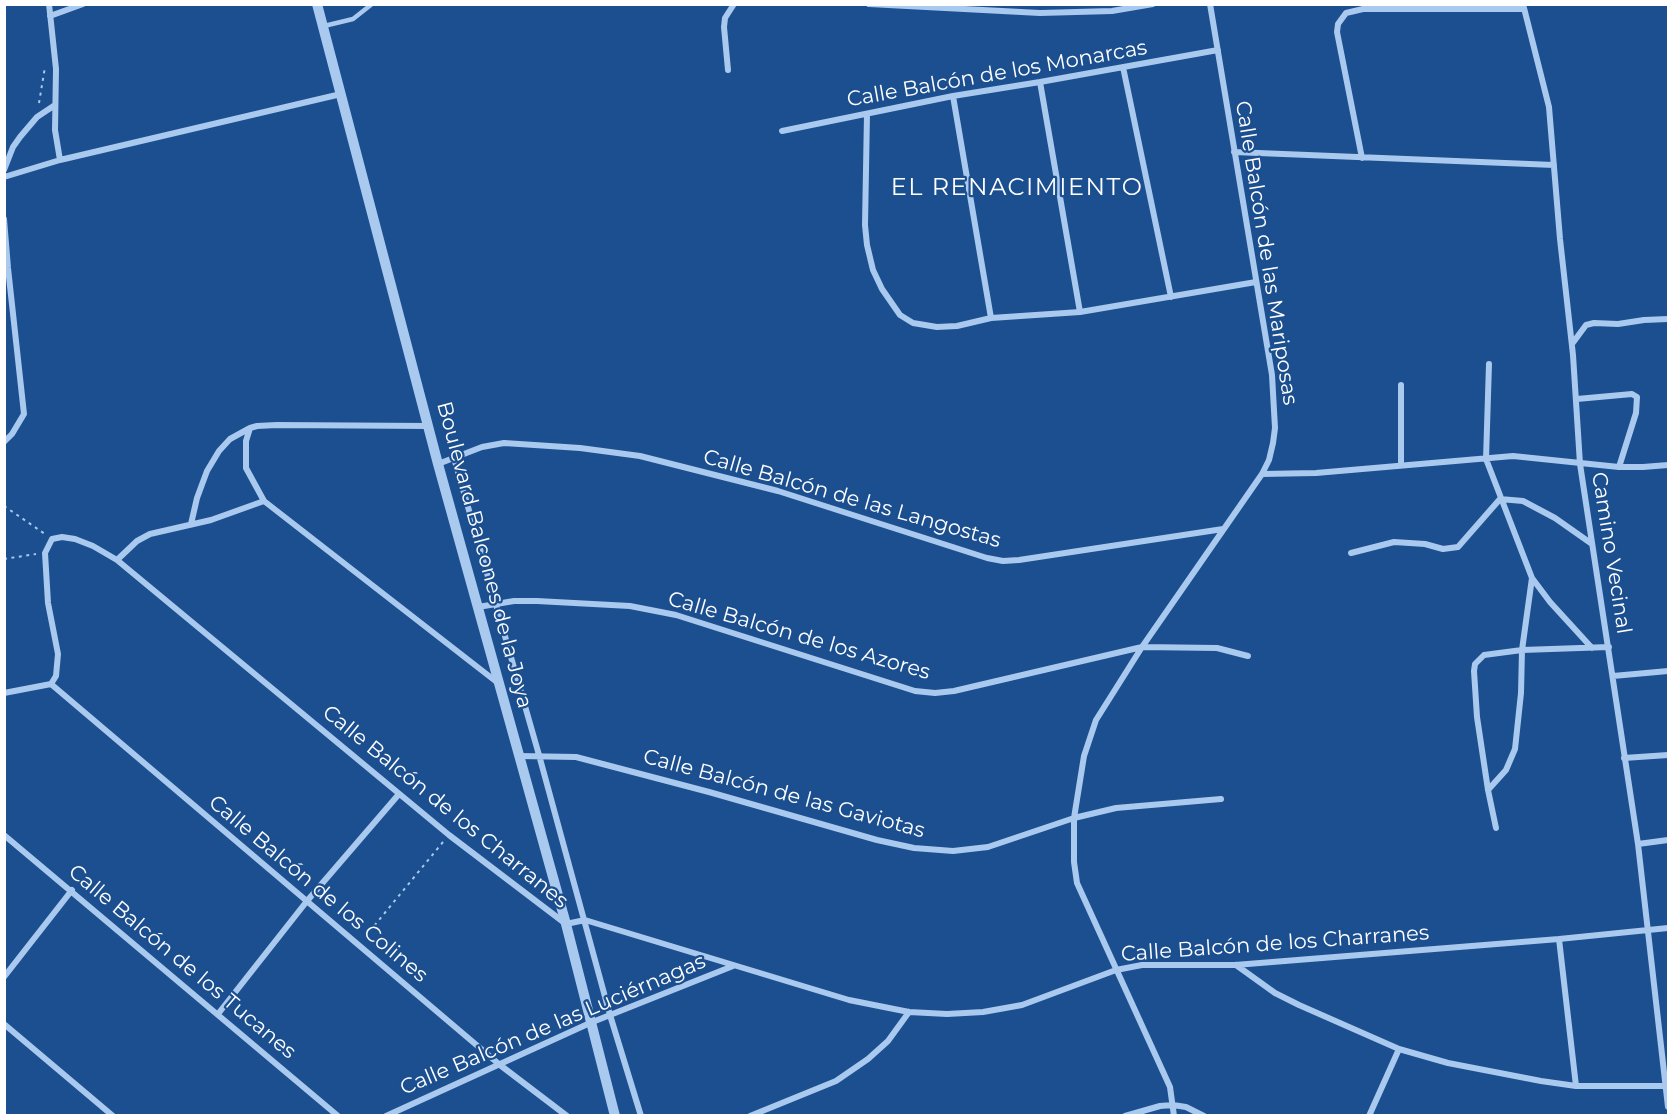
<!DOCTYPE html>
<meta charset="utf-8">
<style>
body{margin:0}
#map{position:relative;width:1673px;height:1120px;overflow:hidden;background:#1b4f8f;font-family:Montserrat,sans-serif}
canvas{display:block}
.frame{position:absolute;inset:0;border:6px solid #fff;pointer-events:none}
</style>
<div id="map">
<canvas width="1673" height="1120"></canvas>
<div class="frame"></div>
</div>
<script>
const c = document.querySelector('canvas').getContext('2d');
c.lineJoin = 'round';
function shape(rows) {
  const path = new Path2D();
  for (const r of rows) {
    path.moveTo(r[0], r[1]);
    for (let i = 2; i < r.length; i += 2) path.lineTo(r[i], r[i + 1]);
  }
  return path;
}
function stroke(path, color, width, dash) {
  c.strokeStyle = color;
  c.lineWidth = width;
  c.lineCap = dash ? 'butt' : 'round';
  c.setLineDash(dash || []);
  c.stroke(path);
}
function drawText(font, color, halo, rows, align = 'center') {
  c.font = font + ' Montserrat,sans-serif';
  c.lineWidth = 4.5;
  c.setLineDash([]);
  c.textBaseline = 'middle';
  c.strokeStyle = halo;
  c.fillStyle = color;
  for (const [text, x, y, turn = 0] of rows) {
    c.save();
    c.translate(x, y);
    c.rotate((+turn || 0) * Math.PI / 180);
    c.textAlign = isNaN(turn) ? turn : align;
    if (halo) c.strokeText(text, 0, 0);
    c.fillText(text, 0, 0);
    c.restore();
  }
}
stroke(shape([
 [39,103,45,67],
 [4,506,45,534],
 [4,559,36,554],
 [365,937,443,842]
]), '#a9c9ee', 2, [3, 4.5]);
stroke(shape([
 [324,26,353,19,372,4]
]), '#a9c9ee', 4.5);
stroke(shape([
 [49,4,56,69,55,130,60,160],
 [869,4,1040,13,1112,11,1153,4],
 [1523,4,1549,107,1560,239,1573,355,1580,464,1638,844,1668,1107],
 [50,16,83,4],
 [1123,67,1171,297],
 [728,70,724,27,725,18,734,4],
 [1040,82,1080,312],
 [953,96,991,318],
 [867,114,865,225,867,245,873,270,882,289,900,315,913,323,937,327,957,326,991,318,1080,312,1256,282],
 [782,131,953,96,1040,82,1218,50],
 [1234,152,1554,165],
 [1362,158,1337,32,1338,24,1346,13,1363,9,1523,9],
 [4,170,13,147,20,137,37,117,55,105],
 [4,177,60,160,341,94],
 [4,219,8,268,24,414,12,434,4,442],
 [1572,344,1586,325,1594,323,1618,324,1644,320,1668,319],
 [1489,364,1486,459,1532,578,1550,602,1592,648],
 [1577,399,1632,394,1637,397,1636,413,1619,467],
 [429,426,277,425,257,426,250,428,246,441,246,468,264,501,498,683],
 [454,458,539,755,610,1015,641,1116],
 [438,464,482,447,504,443,580,448,640,456,778,491,987,558,1003,561,1019,560,1223,529],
 [1401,465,1401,385],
 [1262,474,1316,473,1513,456,1619,467,1643,467,1668,465],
 [191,524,197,498,207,471,219,451,230,439,250,428],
 [1351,553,1394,542,1425,544,1443,549,1458,547,1500,499,1523,501,1555,518,1592,544],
 [117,560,449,835,566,924,585,920,849,1000,909,1012,947,1014,983,1012,1022,1005,1116,970,1142,965,1235,965,1559,939,1668,928],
 [478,607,514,601,537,601,630,606,676,615,915,691,935,693,954,691,1142,647,1217,648,1248,656],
 [1613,676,1668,671],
 [51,684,500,1065,567,1116],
 [51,684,56,676,58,654,48,603,45,553,52,539,62,537,75,539,93,546,117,560,137,541,150,534,211,520,264,501],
 [4,693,51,684],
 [519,756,576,757,709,792,877,840,914,848,953,851,988,847,1074,818,1116,808,1221,799],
 [1624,758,1668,755],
 [1488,790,1506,770,1515,749,1521,693,1522,650,1532,578],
 [1496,828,1488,790,1477,717,1474,671,1475,664,1484,655,1522,650,1609,647],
 [4,835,338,1116],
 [1638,844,1668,840],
 [1559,939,1576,1086],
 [1236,965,1275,993,1299,1005,1399,1049,1448,1063,1541,1081,1576,1086,1666,1086],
 [4,977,72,890],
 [218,1014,307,901,399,794],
 [4,1024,113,1116],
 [386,1116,590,1023,733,966],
 [750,1116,836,1081,868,1059,888,1041,909,1012],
 [1125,1116,1160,1106,1173,1105,1186,1107,1204,1116],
 [1174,1116,1170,1087,1077,883,1074,862,1074,818,1084,756,1096,720,1142,647,1262,474,1269,460,1273,443,1275,428,1272,375,1210,4],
 [1369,1116,1399,1049]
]), '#a9c9ee', 6);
stroke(shape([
 [317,4,438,464,566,924,615,1116]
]), '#a9c9ee', 10);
drawText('21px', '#fff', '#1b4f8f', [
 ["Calle Balcón de los Monarcas",997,74,-10],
 ["Calle Balcón de las Mariposas",1266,253,81],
 ["Calle Balcón de las Langostas",852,499,16],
 ["Camino Vecinal",1611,553,81],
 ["Boulevard Balcones de la Joya",484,555,75],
 ["Calle Balcón de los Azores",799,636,16],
 ["Calle Balcón de las Gaviotas",784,794,15],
 ["Calle Balcón de los Charranes",445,807,39],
 ["Calle Balcón de los Colines",318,889,40],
 ["Calle Balcón de los Charranes",1275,944,-4],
 ["Calle Balcón de los Tucanes",182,962,40],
 ["Calle Balcón de las Luciérnagas",553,1025,-23]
]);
c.letterSpacing = '1.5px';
drawText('24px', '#fff', '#1b4f8f', [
 ["EL RENACIMIENTO",1017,188]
]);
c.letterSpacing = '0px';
</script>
